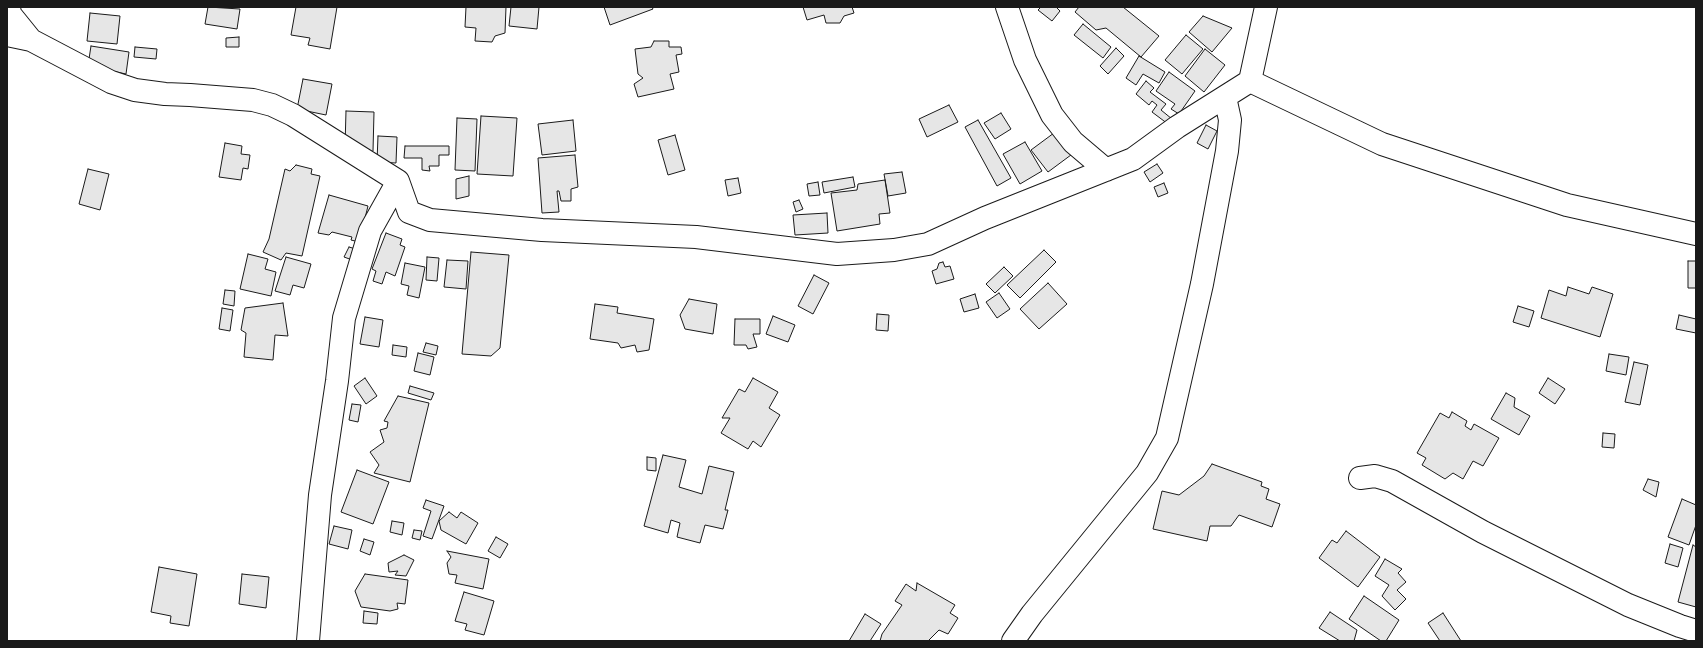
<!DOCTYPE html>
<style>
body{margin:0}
#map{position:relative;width:1703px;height:648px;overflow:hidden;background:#fff;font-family:Inter,sans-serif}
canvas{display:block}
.frame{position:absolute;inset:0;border:8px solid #1a1a1a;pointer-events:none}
</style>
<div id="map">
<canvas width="1703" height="648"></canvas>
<div class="frame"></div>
</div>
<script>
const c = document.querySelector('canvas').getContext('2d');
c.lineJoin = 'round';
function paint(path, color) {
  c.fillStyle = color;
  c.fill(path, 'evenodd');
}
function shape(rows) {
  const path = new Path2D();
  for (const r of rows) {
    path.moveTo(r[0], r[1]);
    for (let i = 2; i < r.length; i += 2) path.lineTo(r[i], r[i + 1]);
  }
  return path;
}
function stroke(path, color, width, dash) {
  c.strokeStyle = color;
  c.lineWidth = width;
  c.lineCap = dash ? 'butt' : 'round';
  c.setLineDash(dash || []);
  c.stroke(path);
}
const building = shape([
 [208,7,240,9,237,29,205,24,208,7],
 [296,7,337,7,330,49,308,45,310,38,291,35,296,7],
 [466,7,506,7,505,33,495,36,492,42,475,41,476,28,465,27,466,7],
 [511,7,539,7,537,29,509,26,511,7],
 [604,7,652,7,653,9,610,25,604,7],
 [803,7,852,7,854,13,844,16,840,23,826,23,824,15,807,20,803,7],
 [1041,7,1056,7,1060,11,1052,21,1038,10,1041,7],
 [1079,7,1123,7,1159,36,1141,57,1106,28,1096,30,1075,12,1079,7],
 [90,13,120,16,117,44,87,41,90,13],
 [1203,16,1232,28,1212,52,1189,32,1203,16],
 [1083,24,1111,47,1103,58,1074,35,1083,24],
 [1186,35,1203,49,1182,74,1165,60,1186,35],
 [239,37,239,47,226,47,226,38,239,37],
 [654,41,669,41,669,47,681,47,682,54,676,55,679,72,670,74,674,89,638,97,634,84,643,78,638,74,635,49,651,47,654,41],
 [91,46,129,52,126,74,112,71,89,59,91,46],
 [135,47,157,49,156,59,134,57,135,47],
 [1116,48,1124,56,1108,74,1100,66,1116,48],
 [1205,49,1225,65,1204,92,1185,76,1205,49],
 [1139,56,1165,72,1159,83,1143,74,1136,85,1126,78,1139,56],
 [1169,72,1195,91,1179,114,1171,109,1175,104,1156,91,1169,72],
 [303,79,332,84,326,115,297,109,303,79],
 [1146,81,1154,88,1150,92,1166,104,1161,110,1172,119,1168,124,1152,112,1157,105,1152,101,1149,105,1136,94,1146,81],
 [949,105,958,122,927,137,919,119,949,105],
 [346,111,374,112,373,151,368,155,365,147,345,147,346,111],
 [1001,113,1011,129,995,139,984,123,1001,113],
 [481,116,517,118,513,176,477,174,481,116],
 [457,118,477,119,475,171,455,170,457,118],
 [573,120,576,151,542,155,538,124,573,120],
 [978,120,1011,178,997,186,965,127,978,120],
 [1206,125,1217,131,1208,149,1197,143,1206,125],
 [1058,130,1075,152,1048,172,1031,150,1058,130],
 [675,135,685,170,668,175,658,140,675,135],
 [378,136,397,137,396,163,377,162,378,136],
 [1025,142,1042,171,1020,184,1003,154,1025,142],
 [225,143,242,146,241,154,250,155,248,169,243,168,241,180,219,177,225,143],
 [405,146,449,146,449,155,439,155,439,166,429,166,430,171,422,170,422,158,404,158,405,146],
 [575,155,578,187,571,189,571,201,561,201,559,191,557,191,559,212,542,213,538,158,575,155],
 [1157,164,1163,173,1150,182,1144,172,1157,164],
 [296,165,312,169,311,174,320,176,302,256,286,253,281,260,263,252,269,239,285,169,290,171,296,165],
 [88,169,109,174,100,210,79,204,88,169],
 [902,172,906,193,888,196,884,174,902,172],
 [469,176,469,196,456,199,456,179,469,176],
 [853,177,855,187,824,193,822,182,853,177],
 [738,178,741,193,728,196,725,180,738,178],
 [885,180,890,213,879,214,880,224,837,231,831,193,857,190,858,184,885,180],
 [818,182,820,195,809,196,807,184,818,182],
 [1164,183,1168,193,1158,197,1154,187,1164,183],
 [329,195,368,206,359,242,351,240,352,237,332,232,329,235,318,233,329,195],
 [799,200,803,209,796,212,793,202,799,200],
 [827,213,828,233,795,235,793,215,827,213],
 [386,233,402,239,400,245,405,247,395,276,386,272,382,284,373,281,376,271,372,269,386,233],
 [349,247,359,250,355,261,344,257,349,247],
 [1044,250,1056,262,1020,298,1007,285,1044,250],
 [471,252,509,255,500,348,491,356,462,354,471,252],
 [248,254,268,259,265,269,276,272,271,296,240,289,248,254],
 [286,257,311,264,304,288,293,285,290,295,275,291,286,257],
 [427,257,439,258,437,281,426,280,427,257],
 [447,260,468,261,466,289,444,287,447,260],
 [1688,261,1696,261,1696,288,1688,288,1688,261],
 [943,262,945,267,950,266,954,279,936,284,932,271,937,269,939,263,943,262],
 [405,263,425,267,419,298,407,295,409,286,401,284,405,263],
 [1004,267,1013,276,995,293,986,284,1004,267],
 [814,275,829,283,813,314,798,306,814,275],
 [1048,283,1067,304,1039,329,1020,309,1048,283],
 [1568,287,1589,294,1592,287,1613,294,1600,337,1541,318,1549,290,1566,296,1568,287],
 [225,290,235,291,234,306,223,304,225,290],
 [999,293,1010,309,997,318,986,302,999,293],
 [975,294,979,308,964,312,960,299,975,294],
 [689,299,717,304,713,334,685,329,680,315,689,299],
 [283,303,288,336,275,335,273,360,244,357,246,333,241,330,245,308,283,303],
 [595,304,618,307,617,313,654,319,649,350,637,352,635,345,621,348,618,343,590,339,595,304],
 [1518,306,1534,311,1529,327,1513,322,1518,306],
 [222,308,233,310,230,331,219,329,222,308],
 [877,314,889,315,888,331,876,330,877,314],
 [1679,315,1696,319,1696,333,1676,329,1679,315],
 [773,316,795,325,788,342,766,334,773,316],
 [365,317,383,320,379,347,360,344,365,317],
 [735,319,760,319,760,334,753,334,757,347,748,349,746,345,734,345,735,319],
 [426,343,438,346,436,355,423,352,426,343],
 [393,345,407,347,406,357,392,355,393,345],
 [418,353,434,357,430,375,414,371,418,353],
 [1609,354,1629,357,1626,375,1606,371,1609,354],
 [1634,362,1648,365,1640,405,1625,402,1634,362],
 [365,378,377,396,366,404,354,386,365,378],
 [753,378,778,392,769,408,780,415,761,447,753,441,748,449,721,433,730,418,722,418,739,389,745,392,753,378],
 [1548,378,1565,389,1555,404,1539,393,1548,378],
 [410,386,434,393,431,400,408,393,410,386],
 [1506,393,1515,398,1514,407,1530,416,1519,435,1491,419,1506,393],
 [398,396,429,403,410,482,374,473,379,465,370,452,384,442,380,430,387,428,388,422,384,421,398,396],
 [352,404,361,405,358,422,349,420,352,404],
 [1452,412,1467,421,1465,426,1471,430,1474,424,1499,438,1483,466,1473,461,1463,479,1453,473,1445,479,1422,465,1426,458,1417,453,1440,413,1449,418,1452,412],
 [1603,433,1615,434,1614,448,1602,447,1603,433],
 [663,455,686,460,679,487,702,494,709,466,734,472,725,510,728,510,723,529,705,525,700,543,677,537,680,523,671,520,668,533,644,526,663,455],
 [647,457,656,458,656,471,647,470,647,457],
 [1212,464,1262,482,1261,486,1269,489,1266,499,1280,504,1272,527,1239,515,1231,526,1210,526,1207,541,1153,529,1162,491,1179,495,1204,476,1212,464],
 [357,470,389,482,373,524,341,512,357,470],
 [1648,479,1659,482,1656,497,1643,490,1648,479],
 [1682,499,1696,505,1696,525,1689,545,1668,537,1682,499],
 [426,500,444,506,432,539,423,536,431,511,423,508,426,500],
 [449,512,457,518,461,512,478,523,466,544,441,530,439,521,449,512],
 [392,521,404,523,402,535,390,532,392,521],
 [334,526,352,530,348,549,329,544,334,526],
 [414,530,422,531,420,540,412,538,414,530],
 [1346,531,1380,557,1358,587,1319,558,1332,540,1337,543,1346,531],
 [496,537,508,544,500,558,488,551,496,537],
 [364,539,374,542,370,555,360,551,364,539],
 [1670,544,1683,548,1678,567,1665,563,1670,544],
 [1693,545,1696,547,1696,607,1678,602,1693,545],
 [447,551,489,559,483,589,455,583,457,575,449,574,447,563,451,557,447,551],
 [404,555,414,560,406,576,395,575,398,571,389,572,388,563,404,555],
 [1385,559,1402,569,1398,573,1406,582,1397,590,1406,599,1395,610,1382,596,1389,585,1375,576,1385,559],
 [159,567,197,574,189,626,170,623,171,616,151,612,159,567],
 [242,574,269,577,266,608,239,604,242,574],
 [365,574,408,580,405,604,397,603,398,609,390,611,361,607,355,591,365,574],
 [917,583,955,605,950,613,958,618,948,634,939,630,928,641,880,641,882,634,902,605,895,601,906,584,916,591,917,583],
 [464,592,494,601,484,635,465,630,467,624,455,621,464,592],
 [1364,596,1399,620,1386,641,1381,641,1349,619,1364,596],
 [364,611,378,613,377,624,363,623,364,611],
 [1330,612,1357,630,1354,641,1340,641,1319,628,1330,612],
 [1443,613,1461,641,1440,641,1428,623,1443,613],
 [865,614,881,624,870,641,849,641,865,614]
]);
paint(building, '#e6e6e6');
stroke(building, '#1a1a1a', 1);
const minor = shape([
 [9,7,10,14,31,40],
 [1007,7,1025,60,1052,115,1073,142,1106,170],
 [7,35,31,40,111,82,135,90,165,94,190,95,253,100,272,105,293,115,398,181,409,212,430,220,542,230,696,237,837,254,894,250,928,244,985,218,1133,159,1177,127,1250,81,1266,7],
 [1250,81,1382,144,1567,205,1696,234],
 [1360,478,1375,476,1392,481,1483,532,1628,605,1680,626,1696,631],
 [308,641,320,495,337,381,344,318,370,231,398,181],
 [1013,641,1032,614,1147,473,1167,438,1202,284,1227,151,1230,120,1225,97]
]);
stroke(minor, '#1a1a1a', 24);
stroke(minor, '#fff', 22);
</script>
